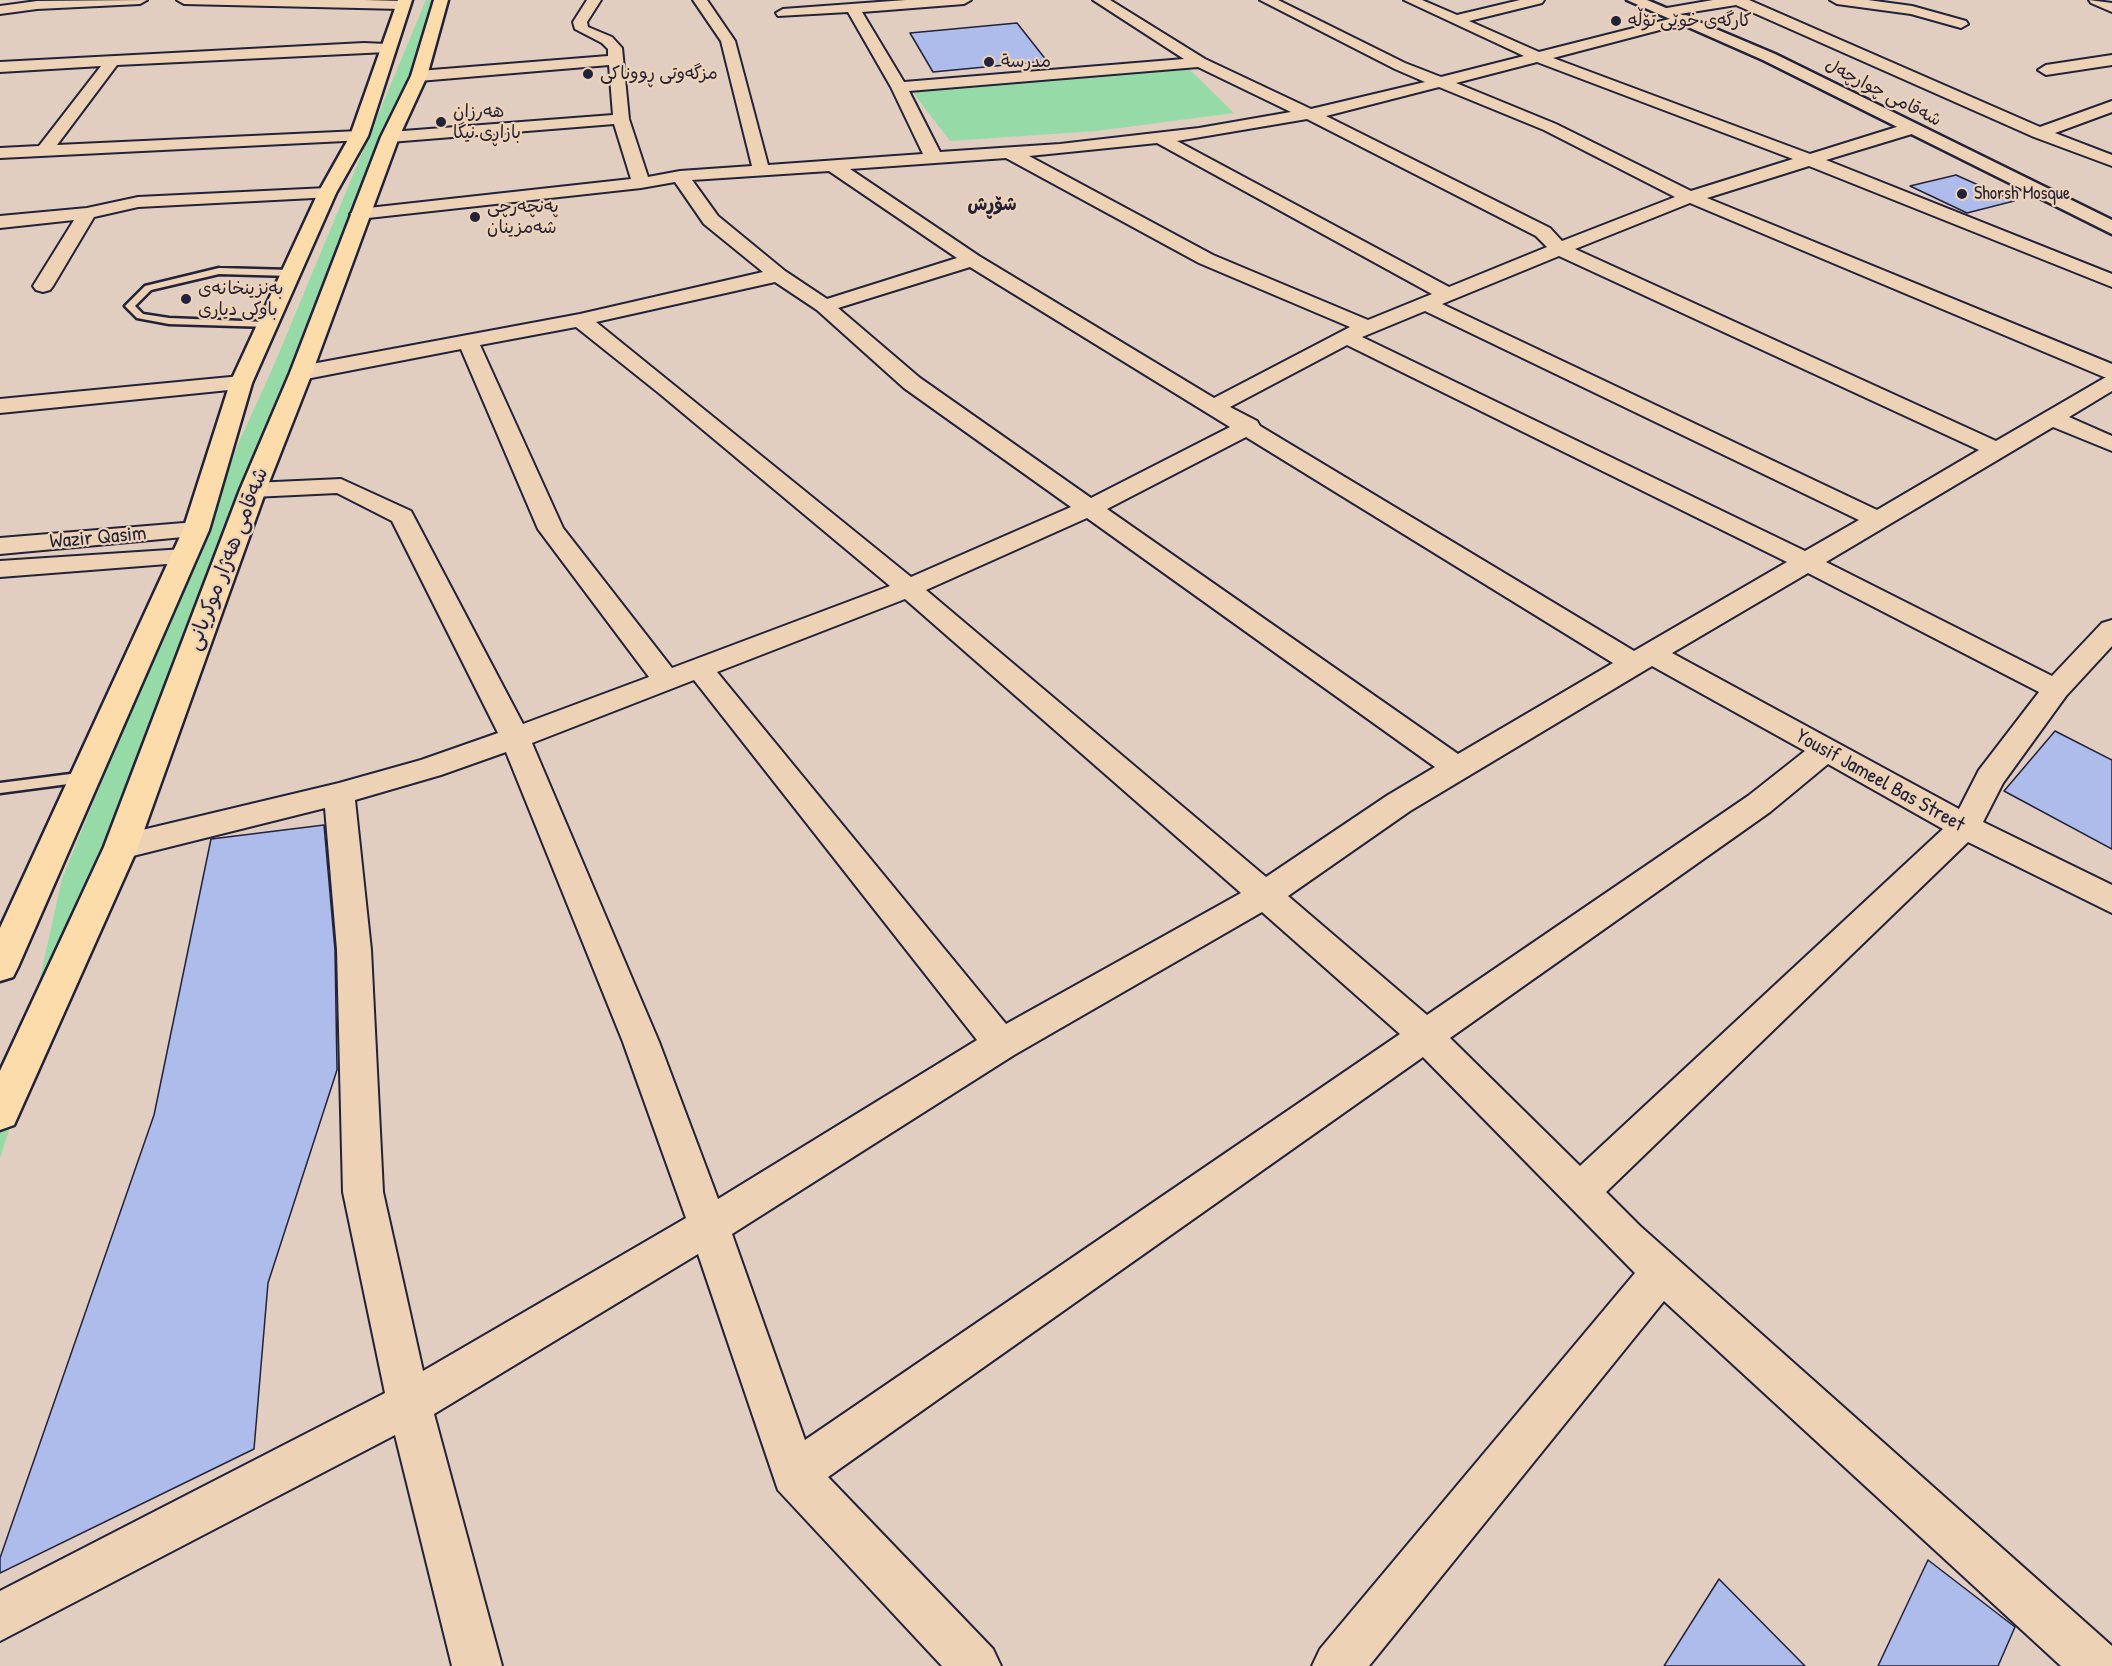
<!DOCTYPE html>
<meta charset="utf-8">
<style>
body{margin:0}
canvas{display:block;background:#e1cec0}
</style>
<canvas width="2112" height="1666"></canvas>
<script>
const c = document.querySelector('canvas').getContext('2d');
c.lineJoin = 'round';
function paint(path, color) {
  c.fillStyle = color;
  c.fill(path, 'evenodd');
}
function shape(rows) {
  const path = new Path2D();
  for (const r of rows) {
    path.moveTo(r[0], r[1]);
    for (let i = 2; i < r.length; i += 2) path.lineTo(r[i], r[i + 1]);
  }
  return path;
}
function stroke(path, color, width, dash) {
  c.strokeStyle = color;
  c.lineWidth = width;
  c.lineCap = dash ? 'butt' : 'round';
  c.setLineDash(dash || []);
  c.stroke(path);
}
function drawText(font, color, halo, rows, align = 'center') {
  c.font = font + ' "Patrick Hand","Playpen Sans Arabic",sans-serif';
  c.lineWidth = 4.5;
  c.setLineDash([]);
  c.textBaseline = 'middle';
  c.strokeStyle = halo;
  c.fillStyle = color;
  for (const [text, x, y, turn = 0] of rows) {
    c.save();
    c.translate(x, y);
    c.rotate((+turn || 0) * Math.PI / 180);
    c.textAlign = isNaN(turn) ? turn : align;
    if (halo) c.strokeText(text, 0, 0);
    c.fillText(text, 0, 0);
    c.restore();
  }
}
paint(shape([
 [426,0,441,0,40,1034,0,1158,0,1106,30,1023,62,879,239,442,274,365],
 [1183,63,1234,113,1096,131,950,141,911,90]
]), '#96dba7');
const building = shape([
 [1017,23,1047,61,933,72,910,33,1017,23],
 [1956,175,2014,201,1967,213,1910,186,1956,175],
 [2055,731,2112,760,2112,849,2004,791,2055,731],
 [324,825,335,950,337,1070,268,1283,254,1449,0,1573,0,1558,154,1115,211,839,324,825],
 [1928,1560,2015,1627,1998,1666,1878,1666,1928,1560],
 [1719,1579,1805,1666,1664,1666,1719,1579]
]);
paint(building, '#adbceb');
stroke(building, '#22223b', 1.5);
const lane = shape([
 [219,268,291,270,296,273,291,276,219,274,151,290,135,306,143,314,169,318,267,322,272,325,270,327,169,324,137,318,125,306,145,286,219,268],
 [86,772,91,773,93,777,91,781,0,793,0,783,86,772]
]);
const street = shape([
 [147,0,140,4,37,9,0,14,0,6,37,1,147,0],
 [177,0,365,0,402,1,409,5,402,9,184,4,177,0],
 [587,0,601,0,587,22,588,27,612,37,622,48,629,119,648,177,680,171,752,166,721,41,693,0,707,0,735,41,768,165,923,154,891,87,848,12,778,16,776,13,783,9,906,0,971,0,964,4,862,12,904,82,1184,59,1093,0,1110,0,1205,59,1311,109,1425,82,1395,69,1260,0,1278,0,1405,63,1441,77,1524,56,1404,0,1422,0,1457,15,1520,0,1544,0,1542,3,1469,21,1539,52,1685,15,1690,16,1690,22,1553,58,1810,154,1903,125,1915,125,1917,129,1915,133,1826,160,2112,274,2112,287,1809,166,1707,198,2112,364,2112,391,2069,417,2112,436,2112,451,2053,427,1826,562,2052,676,2102,623,2112,620,2112,646,2066,696,2003,783,1983,822,2112,885,2112,913,1968,842,1606,1192,1640,1226,2112,1646,2112,1666,2061,1666,1664,1301,1369,1666,1312,1666,1320,1649,1635,1273,1423,1057,828,1477,993,1649,1001,1666,942,1666,778,1490,698,1254,434,1414,502,1666,452,1666,395,1435,0,1641,0,1591,385,1393,343,1192,337,950,325,808,121,859,110,855,105,847,110,839,121,835,339,783,421,760,498,733,392,521,337,493,253,497,244,495,241,490,244,485,253,483,341,479,411,511,523,724,649,677,538,529,461,349,301,380,293,378,290,373,293,368,301,366,580,314,763,272,704,224,675,182,641,188,359,219,350,214,359,209,631,179,614,124,390,142,382,137,390,132,613,115,609,65,419,81,411,76,419,71,608,56,608,49,602,43,575,29,573,22,587,0],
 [1537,62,1793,159,1691,191,1556,124,1456,83,1537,62],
 [1198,67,1291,112,1199,128,1060,144,940,152,909,91,1198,67],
 [1439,87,1544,130,1675,197,1562,241,1550,228,1326,116,1439,87],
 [1307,119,1536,236,1547,247,1449,287,1177,141,1307,119],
 [1157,143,1432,294,1368,320,1213,255,1029,156,1157,143],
 [1006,158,1199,263,1350,327,1214,398,979,256,850,169,1006,158],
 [829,171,957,258,827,299,785,271,718,216,692,180,829,171],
 [1690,203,2104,377,2106,377,1996,441,1575,249,1690,203],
 [1559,256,1979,450,1877,510,1442,304,1559,256],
 [970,267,1230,427,1091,498,920,378,838,308,970,267],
 [775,282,817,310,904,388,1071,507,911,577,596,322,775,282],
 [1425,311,1859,520,1805,551,1362,337,1425,311],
 [576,327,660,394,890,586,672,668,563,528,480,345,576,327],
 [1347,345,1787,562,1634,651,1260,426,1257,421,1230,407,1347,345],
 [1246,437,1613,663,1458,754,1107,509,1246,437],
 [1087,518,1435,767,1388,795,1266,877,926,590,1087,518],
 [1808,573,2039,692,1979,770,1959,809,1672,653,1808,573],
 [905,599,1241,893,1006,1024,717,672,905,599],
 [1652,666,1805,751,1748,796,1427,1015,1288,896,1410,811,1652,666],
 [694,680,977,1040,718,1199,659,1042,532,743,694,680],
 [506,752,623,1042,686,1218,423,1371,383,1192,371,950,355,800,441,775,506,752],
 [1828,764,1943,829,1580,1166,1450,1038,1770,812,1828,764],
 [1262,912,1400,1034,805,1440,732,1234,1014,1055,1262,912],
 [1713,0,1749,0,2040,127,2112,101,2112,112,2055,133,2112,155,2112,166,2034,137,1736,5,1667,16,1660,12,1667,8,1713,0],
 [1830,0,1868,0,1912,6,1966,21,1968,24,1961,28,1911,14,1837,4,1830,0],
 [2089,0,2112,3,2112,12,2091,3,2089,0],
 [364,43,387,44,394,48,387,52,117,65,57,145,359,131,365,132,367,136,365,140,0,158,0,148,39,146,101,66,0,72,0,62,364,43],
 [2112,55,2112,65,2046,75,2038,70,2046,65,2112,55],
 [327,188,336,193,333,197,138,207,94,217,53,286,50,290,43,292,36,290,33,286,74,220,0,228,0,216,87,208,138,197,327,188],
 [241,376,249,378,252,383,249,388,0,413,0,399,241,376],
 [196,522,205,525,209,530,205,535,0,554,0,538,196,522],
 [184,549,193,552,197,557,193,562,0,577,0,561,184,549]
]);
const secondary = shape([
 [1627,0,1647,0,1775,54,2112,220,2112,234,1763,60,1627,0]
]);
const highway = shape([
 [398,0,412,0,368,136,336,193,252,383,209,530,18,967,13,977,0,981,0,928,183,530,230,383,318,193,350,136,398,0],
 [434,0,448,0,427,76,399,137,312,373,266,490,138,847,14,1125,0,1130,0,1071,104,847,240,490,290,373,381,137,411,76,434,0]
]);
stroke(lane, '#22223b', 5);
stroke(street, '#22223b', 4);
stroke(secondary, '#22223b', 5);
stroke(highway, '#22223b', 5);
paint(lane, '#eed2b5');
paint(street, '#eed2b5');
paint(secondary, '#eed2b5');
paint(highway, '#fddcac');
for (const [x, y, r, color] of [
 [1616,21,6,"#22223b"],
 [989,62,6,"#22223b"],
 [588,74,6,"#22223b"],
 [441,122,6,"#22223b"],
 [1962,194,6,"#22223b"],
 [475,217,6,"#22223b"],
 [186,299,6,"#22223b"]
]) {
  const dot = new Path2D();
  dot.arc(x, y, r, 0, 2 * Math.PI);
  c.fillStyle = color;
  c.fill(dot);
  stroke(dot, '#eed2b5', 2);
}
drawText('18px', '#22223b', '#eed2b5', [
 ["کارگەی خوێی تۆڵە",1628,21],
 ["مدرسة",1001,62],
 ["مزگەوتی ڕووناکی",600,74],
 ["هەرزان",453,112],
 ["بازاڕی نیگا",453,133],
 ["Shorsh Mosque",1974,194],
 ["پەنچەرچی",487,207],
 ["شەمزینان",487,228],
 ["بەنزینخانەی",198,289],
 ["باوکی دیاری",198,310]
], 'left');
drawText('18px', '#22223b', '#eed2b5', [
 ["شەقامی چوارچەل",1883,93,27]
]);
drawText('bold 18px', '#22223b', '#eed2b5', [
 ["شۆڕش",992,205]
]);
drawText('21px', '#22223b', '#eed2b5', [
 ["Wazir Qasim",98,538,-5],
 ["شەقامی ھەژار موکریانی",228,559,-69],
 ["Yousif Jameel Bas Street",1880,781,29]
]);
</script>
